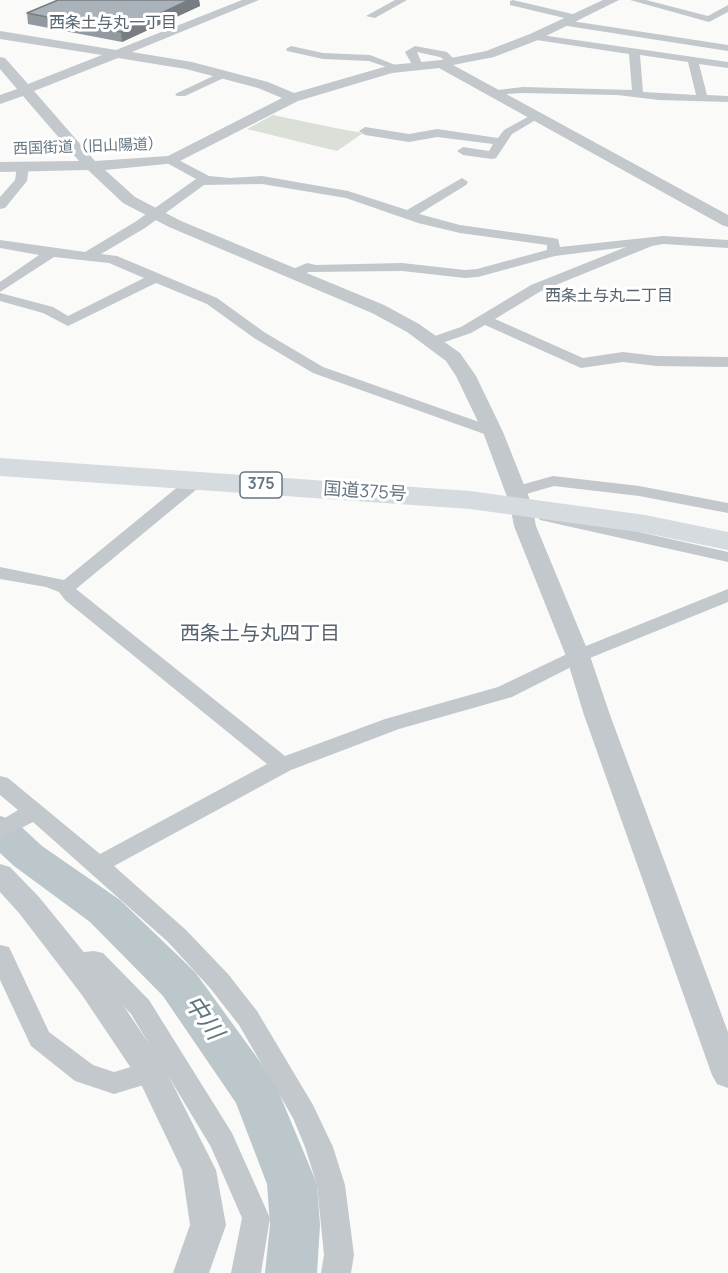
<!DOCTYPE html>
<meta charset="utf-8">
<style>
body{margin:0}
canvas{display:block;background:#fafaf8}
</style>
<canvas width="728" height="1273"></canvas>
<script>
const c = document.querySelector('canvas').getContext('2d');
c.lineJoin = 'round';
function paint(path, color) {
  c.fillStyle = color;
  c.fill(path, 'evenodd');
}
function shape(rows) {
  const path = new Path2D();
  for (const r of rows) {
    path.moveTo(r[0], r[1]);
    for (let i = 2; i < r.length; i += 2) path.lineTo(r[i], r[i + 1]);
  }
  return path;
}
function stroke(path, color, width, dash) {
  c.strokeStyle = color;
  c.lineWidth = width;
  c.lineCap = dash ? 'butt' : 'round';
  c.setLineDash(dash || []);
  c.stroke(path);
}
function drawText(font, color, halo, rows, align = 'center') {
  c.font = font + ' Manrope,"Noto Sans JP",sans-serif';
  c.lineWidth = 6;
  c.setLineDash([]);
  c.textBaseline = 'middle';
  c.strokeStyle = halo;
  c.fillStyle = color;
  for (const [text, x, y, turn = 0] of rows) {
    c.save();
    c.translate(x, y);
    c.rotate((+turn || 0) * Math.PI / 180);
    c.textAlign = isNaN(turn) ? turn : align;
    if (halo) c.strokeText(text, 0, 0);
    c.fillText(text, 0, 0);
    c.restore();
  }
}
paint(shape([
 [273,115,335,128,363,133,337,151,247,129]
]), '#dadfd7');
paint(shape([
 [0,816,14,820,42,846,120,900,195,972,274,1081,317,1184,320,1225,317,1273,265,1273,270,1225,267,1184,236,1103,163,996,90,922,14,866,0,853,0,816]
]), '#bbc7cb');
paint(shape([
 [395,0,407,0,375,18,366,16,395,0],
 [513,0,581,16,582,18,577,21,510,5,510,1,513,0],
 [630,0,646,0,708,16,728,5,728,12,709,22,630,0],
 [565,20,728,45,728,51,561,25,561,21,565,20],
 [534,34,728,62,728,68,699,64,707,95,728,96,728,102,659,100,617,95,523,93,489,95,489,91,523,87,632,90,629,54,530,39,530,35,534,34],
 [640,55,688,62,696,95,643,92,640,55],
 [291,46,323,53,370,55,403,68,398,71,369,61,323,59,287,51,286,49,291,46],
 [415,46,447,52,457,62,452,65,440,57,417,52,423,66,422,68,414,68,405,52,415,46],
 [224,71,229,74,228,76,185,96,177,96,175,94,224,71],
 [535,113,541,116,539,118,512,134,496,158,492,159,463,155,457,151,463,147,489,151,493,144,437,137,409,142,365,135,359,131,365,127,409,134,437,129,498,138,504,130,535,113],
 [171,156,209,176,230,178,262,176,348,191,407,210,462,178,468,182,466,185,419,214,460,225,553,238,558,239,560,247,663,236,728,240,728,248,663,244,652,246,541,291,495,319,583,358,623,352,657,356,728,357,728,367,657,366,623,362,581,368,485,325,471,333,439,344,429,344,427,341,429,338,461,327,531,285,626,247,555,256,478,277,465,278,402,271,309,272,296,277,291,276,289,273,291,270,307,263,316,265,402,263,465,270,477,269,547,250,547,245,460,233,418,223,346,198,262,184,204,185,145,228,101,254,117,256,217,298,264,332,323,367,499,429,501,432,499,435,487,435,313,373,254,338,207,304,156,283,68,326,43,313,0,301,0,293,53,307,68,316,144,278,109,263,54,257,0,292,0,282,39,255,0,248,0,240,85,252,135,222,196,179,167,163,167,157,171,156],
 [23,163,29,167,27,181,5,208,0,209,0,197,15,180,17,167,23,163],
 [197,475,203,476,206,480,203,484,76,589,285,756,385,719,498,687,571,652,728,589,728,602,585,660,512,697,399,729,291,770,114,866,186,930,228,974,257,1011,313,1105,333,1147,345,1185,354,1255,351,1273,321,1273,324,1255,317,1185,305,1147,293,1118,239,1025,210,988,168,942,33,822,0,839,0,821,18,810,0,795,0,776,8,778,100,854,267,764,65,600,59,592,46,587,0,579,0,567,64,580,191,476,197,475],
 [553,476,639,486,728,503,728,513,639,496,554,486,516,497,510,496,507,492,510,488,553,476],
 [546,511,728,552,728,562,540,520,537,516,540,512,546,511],
 [0,945,9,947,49,1032,93,1065,114,1072,151,1061,160,1064,164,1072,160,1080,114,1094,75,1081,31,1046,0,980,0,945],
 [94,951,103,953,149,1000,232,1133,270,1218,261,1273,231,1273,242,1218,211,1147,131,1014,88,970,74,970,65,968,62,961,65,954,94,951]
]), '#c3c8cc');
paint(shape([
 [242,0,259,0,132,52,192,62,268,82,294,93,391,65,441,60,486,51,530,34,603,0,619,0,538,40,494,57,453,65,728,215,728,227,722,225,439,68,392,73,298,101,176,163,105,170,135,197,181,221,384,305,419,324,460,353,476,376,503,432,532,505,536,526,590,656,610,715,728,1032,728,1088,717,1084,712,1075,584,715,566,656,514,526,510,505,483,432,456,376,446,361,407,332,372,313,169,227,123,203,88,170,0,172,0,162,79,161,23,96,0,104,0,95,17,89,0,69,0,57,5,58,28,84,102,55,0,39,0,31,116,50,242,0],
 [118,58,186,69,258,88,282,98,168,156,95,161,34,91,118,58],
 [0,864,10,867,39,897,104,977,162,1063,216,1170,226,1225,209,1273,173,1273,190,1225,182,1170,139,1080,82,995,19,913,0,892,0,864]
]), '#c3c8cc');
paint(shape([
 [0,458,470,491,645,515,728,532,728,550,645,533,470,509,0,476,0,458]
]), '#d6dbdf');
paint(shape([
 [58,0,199,0,200,6,122,42,28,24,27,13]
]), '#929a9f');
paint(shape([
 [187,0,199,0,200,6,122,42,121,32]
]), '#777d82');
const building = shape([
 [58,0,189,0,121,32,27,13,58,0]
]);
paint(building, '#aab3b9');
stroke(building, '#777d82', 1.5);
drawText('15px', '#657683', '#fff', [
 ["西国街道（旧山陽道）",88,147,-2]
]);
drawText('16px', '#57646e', '#fff', [
 ["西条土与丸一丁目",113,24],
 ["西条土与丸二丁目",609,297]
]);
for (const [x, y, w] of [
 [261,485,42]
]) {
  const box = new Path2D();
  box.roundRect(x - w / 2, y - 13, w, 26, 4.5);
  c.fillStyle = '#fff';
  c.fill(box);
  stroke(box, '#657683', 1.5);
}
drawText('bold 16px', '#657683', null, [
 ["375",261,485]
]);
drawText('18px', '#657683', '#fff', [
 ["国道375号",365,492,4]
]);
drawText('20px', '#57646e', '#fff', [
 ["西条土与丸四丁目",260,634]
]);
drawText('italic 24px', '#60757c', '#fff', [
 ["中川",203,1018,55]
]);
</script>
